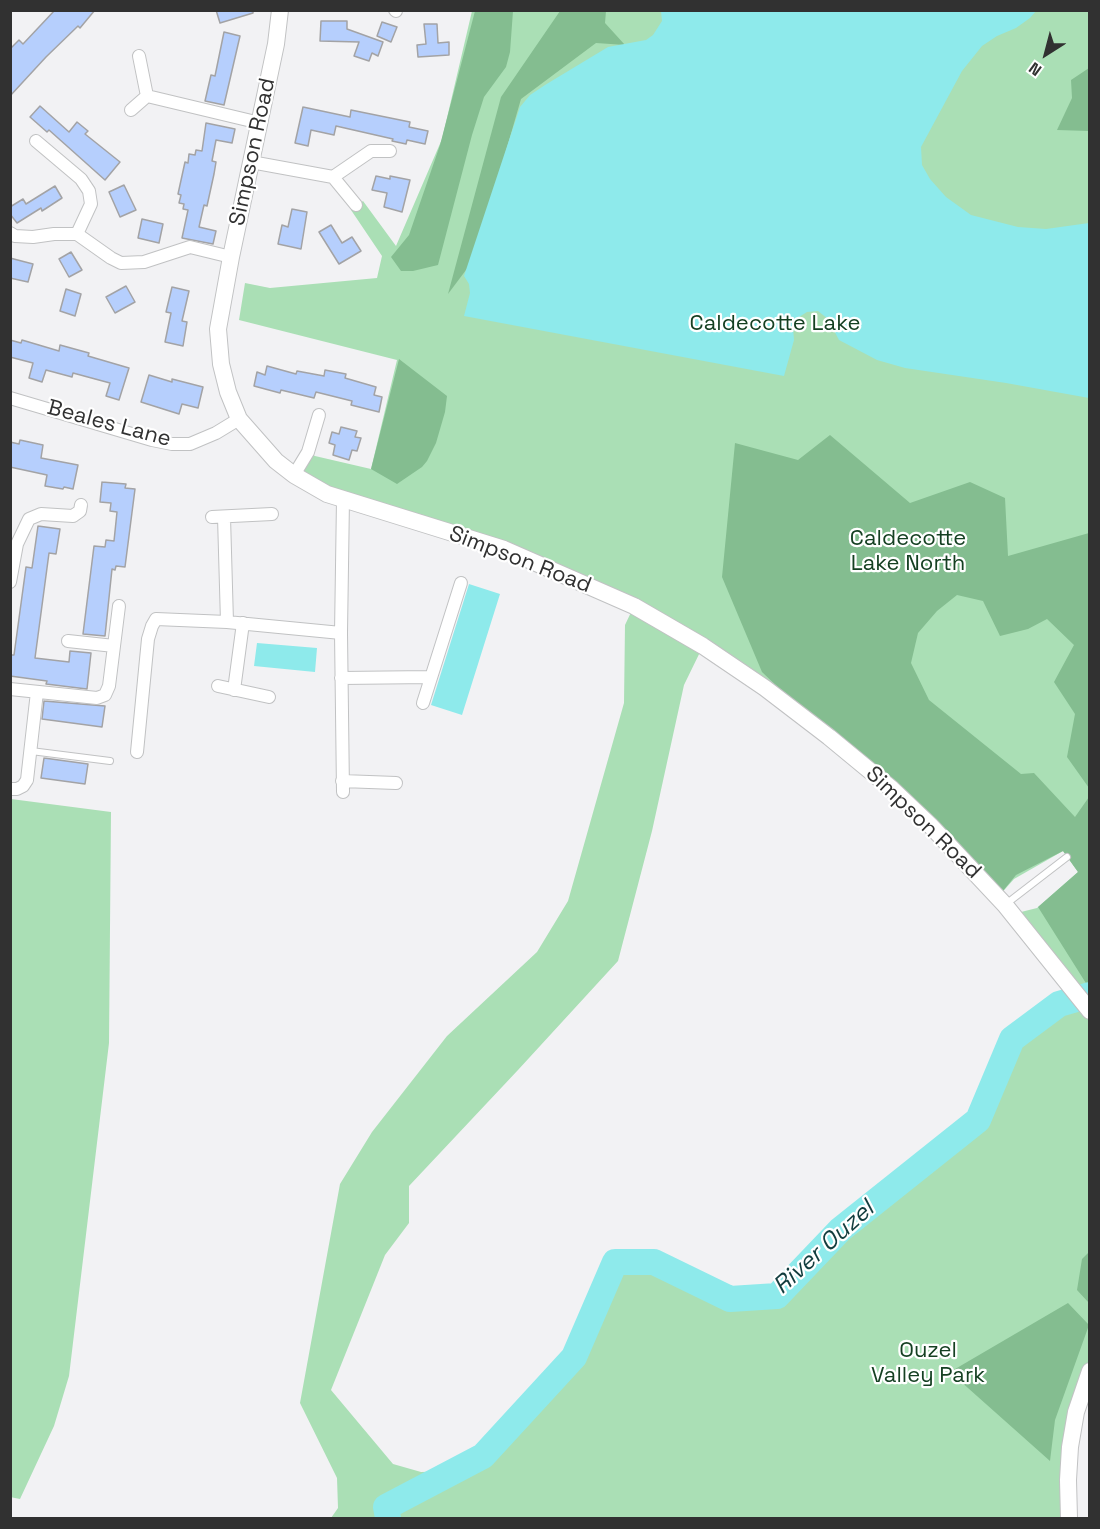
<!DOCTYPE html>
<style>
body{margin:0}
#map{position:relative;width:1100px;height:1529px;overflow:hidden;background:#f2f2f4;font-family:"Space Grotesk",sans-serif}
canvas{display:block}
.frame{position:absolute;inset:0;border:12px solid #313131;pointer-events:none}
.north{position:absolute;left:1016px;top:24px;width:60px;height:60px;-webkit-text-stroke:4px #fff;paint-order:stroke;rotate:216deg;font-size:16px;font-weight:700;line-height:24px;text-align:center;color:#313131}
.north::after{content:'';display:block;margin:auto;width:21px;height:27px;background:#313131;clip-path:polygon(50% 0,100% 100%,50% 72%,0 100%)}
</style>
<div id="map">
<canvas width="1100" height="1529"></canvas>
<div class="frame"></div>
<div class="north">N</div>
</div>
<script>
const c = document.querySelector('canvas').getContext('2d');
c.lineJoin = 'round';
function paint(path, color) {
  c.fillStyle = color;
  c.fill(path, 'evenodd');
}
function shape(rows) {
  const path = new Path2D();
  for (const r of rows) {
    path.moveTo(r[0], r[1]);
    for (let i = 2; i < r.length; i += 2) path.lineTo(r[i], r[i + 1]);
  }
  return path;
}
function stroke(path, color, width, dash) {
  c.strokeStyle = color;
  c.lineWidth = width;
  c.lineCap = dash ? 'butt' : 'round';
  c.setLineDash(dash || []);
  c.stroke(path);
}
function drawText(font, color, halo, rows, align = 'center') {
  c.font = font + ' "Space Grotesk",sans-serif';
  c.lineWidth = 4.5;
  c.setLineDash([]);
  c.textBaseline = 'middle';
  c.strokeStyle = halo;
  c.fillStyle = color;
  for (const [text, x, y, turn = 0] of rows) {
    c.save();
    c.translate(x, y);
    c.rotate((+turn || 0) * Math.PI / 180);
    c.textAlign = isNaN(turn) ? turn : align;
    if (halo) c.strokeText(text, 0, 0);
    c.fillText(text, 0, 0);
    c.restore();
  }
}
paint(shape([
 [472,11,1089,11,1090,1371,1085,1383,1069,1518,331,1518,338,1508,337,1478,300,1403,340,1184,372,1132,447,1036,537,952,568,901,624,703,625,625,634,606,294,475,308,452,315,456,371,469,397,360,239,320,245,283,270,288,377,278,382,256,351,210,363,201,396,246,442,139],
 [703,646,930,825,998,897,1014,879,1063,851,1078,872,1037,908,1013,914,1079,998,1059,1004,1012,1039,978,1120,840,1230,777,1296,730,1299,654,1262,615,1262,574,1357,483,1456,454,1471,421,1472,393,1464,331,1390,385,1255,409,1223,409,1186,518,1070,618,961,652,831,684,685],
 [11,799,111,812,109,1043,69,1376,54,1426,20,1499,10,1497]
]), '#aadfb5');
paint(shape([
 [475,11,513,11,510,52,506,67,484,97,472,135,438,265,413,271,401,271,391,257,409,235,440,145],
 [560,11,606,11,605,23,625,45,596,43,521,99,475,258,448,294,501,97],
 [1089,68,1089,131,1057,130,1072,98,1071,80],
 [399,359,447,396,445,412,436,443,427,461,422,467,397,484,371,469],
 [830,435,910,503,970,482,1005,498,1008,556,1089,533,1089,788,1067,757,1075,714,1054,682,1074,645,1047,619,1028,629,1000,636,983,601,957,595,937,611,918,633,911,663,929,700,1021,774,1034,773,1075,817,1089,797,1089,988,1038,907,1078,872,1063,851,1016,875,998,897,762,672,722,577,735,443,798,460],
 [1089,1252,1089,1303,1077,1290,1082,1259],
 [1068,1303,1089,1325,1055,1420,1050,1461,950,1372]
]), '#84bd90');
paint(shape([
 [661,11,1036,11,1030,18,1016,28,997,36,982,46,962,71,921,147,922,165,930,179,946,197,971,215,1018,227,1046,229,1089,223,1089,398,1006,383,905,368,877,360,839,340,828,319,818,311,807,312,799,317,793,328,794,340,784,376,464,316,470,293,469,284,464,276,520,107,530,95,545,85,608,47,646,40,653,35,662,21],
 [469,584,500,594,462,715,431,705],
 [257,643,317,648,315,672,254,666]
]), '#8eeaeb');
stroke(shape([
 [388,1518,386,1507,483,1456,574,1357,615,1262,654,1262,730,1299,777,1296,840,1230,978,1120,1012,1039,1059,1004,1090,995]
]), '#8eeaeb', 26);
const building = shape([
 [55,10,95,10,80,28,78,26,46,57,10,96,10,49,19,40,23,44,55,10],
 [216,10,253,10,253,13,220,23,216,10],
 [321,21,347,21,347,29,383,42,378,56,372,53,369,61,354,56,359,42,320,41,321,21],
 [382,22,397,27,391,42,377,36,382,22],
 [424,24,437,24,438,43,449,42,449,55,418,57,417,45,426,44,424,24],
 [224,32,240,36,224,105,205,101,211,75,215,76,224,32],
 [40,106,69,132,77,122,88,131,85,134,120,162,105,180,49,130,47,132,30,117,40,106],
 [303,107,350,117,351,110,410,122,409,127,428,131,425,144,407,140,406,144,392,141,393,139,336,126,334,135,311,130,308,146,295,143,303,107],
 [206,123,235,129,232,143,216,140,212,161,216,162,214,174,207,206,204,205,199,227,216,231,213,244,182,238,188,210,183,209,184,204,179,203,181,195,178,194,185,162,188,163,189,154,195,155,196,150,202,151,206,123],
 [376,176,390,179,390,176,410,180,402,212,384,207,387,193,372,190,376,176],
 [124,185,136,210,120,217,109,192,124,185],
 [55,186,62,198,42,211,41,208,17,223,10,214,10,207,23,199,26,204,55,186],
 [292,209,307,212,301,249,278,244,282,225,288,227,292,209],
 [142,219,163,224,159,243,138,238,142,219],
 [331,225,342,243,352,237,361,251,339,264,319,232,331,225],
 [71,252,82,270,69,277,59,259,71,252],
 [10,258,33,264,28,282,10,278,10,258],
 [126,286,135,302,115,313,106,297,126,286],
 [172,287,189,291,182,321,187,322,183,346,165,342,171,313,166,312,172,287],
 [66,289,81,294,75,316,60,311,66,289],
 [10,340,21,343,22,340,59,351,60,345,89,353,88,356,129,368,119,400,106,396,110,383,73,373,72,377,46,370,42,382,29,378,33,363,10,357,10,340],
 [267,366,296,374,297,371,324,376,325,370,346,374,345,378,376,387,374,395,382,397,379,412,351,405,352,401,316,392,314,398,281,390,280,393,254,386,257,372,265,375,267,366],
 [149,375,172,382,172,379,203,387,198,408,182,404,179,414,141,402,149,375],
 [341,427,357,431,355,437,361,438,357,451,352,450,349,460,333,455,335,445,329,443,332,432,339,434,341,427],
 [20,440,43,445,41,458,78,465,73,489,64,487,63,489,45,486,47,475,10,467,10,442,19,444,20,440],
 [102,482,126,484,125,488,135,489,125,567,116,566,115,570,112,569,105,636,83,634,94,546,105,547,106,540,114,541,117,512,110,511,111,503,100,502,102,482],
 [38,526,60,529,56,554,49,553,35,658,69,662,70,651,91,653,87,689,46,684,47,681,10,676,11,655,14,655,26,567,32,568,38,526],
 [44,701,105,706,102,727,42,719,44,701],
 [44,758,88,764,85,784,41,778,44,758]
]);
paint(building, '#b6cffd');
stroke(building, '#a3a3a5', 1.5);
const lane = shape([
 [31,751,110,761],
 [1006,904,1067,857]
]);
const street = shape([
 [395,10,396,11],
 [147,96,260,123],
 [131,110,147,96,139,56],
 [36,141,81,179,89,191,91,204,77,234],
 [251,162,333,177,356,205],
 [333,177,371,151,390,151],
 [10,233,15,236,33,237,54,234,77,234,111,258,121,263,144,262,190,247,231,257],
 [10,398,152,440,172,444,190,444,216,433,239,419],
 [294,475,308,452,319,415],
 [212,517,272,514],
 [224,517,227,622],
 [10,582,17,544,29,519,41,514,73,516,80,511,81,505],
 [68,641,114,646],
 [341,678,431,677],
 [218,686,269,697],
 [10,689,97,698,105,695,109,686,119,606],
 [234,690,243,623],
 [423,703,461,583],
 [137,752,148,639,152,626,156,619,227,622,341,633],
 [342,781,396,783],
 [10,789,17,789,23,786,27,780,37,692],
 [343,792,341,633,343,499]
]);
const secondary = shape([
 [280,10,276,44,231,257,218,329,221,364,228,392,239,419,276,461,294,475,327,494,504,549,634,606,703,646,765,688,829,737,892,789,930,825,1005,905,1090,1011],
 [1069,1518,1068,1480,1070,1447,1076,1412,1090,1371]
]);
stroke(lane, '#c1c2c3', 8);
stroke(street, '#c1c2c3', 14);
stroke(secondary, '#c1c2c3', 18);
stroke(lane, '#fff', 6);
stroke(street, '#fff', 12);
stroke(secondary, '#fff', 16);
drawText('22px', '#313131', '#fff', [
 ["Simpson Road",253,152,-78],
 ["Beales Lane",109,424,15],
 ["Simpson Road",520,560,21],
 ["Simpson Road",923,823,44]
]);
drawText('22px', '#154022', '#fff', [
 ["Caldecotte Lake",775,324],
 ["Caldecotte",908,539],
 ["Lake North",908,564],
 ["Ouzel",928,1351],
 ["Valley Park",928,1376]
]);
drawText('italic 24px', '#123d3e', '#fff', [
 ["River Ouzel",824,1248,-42]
]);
</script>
